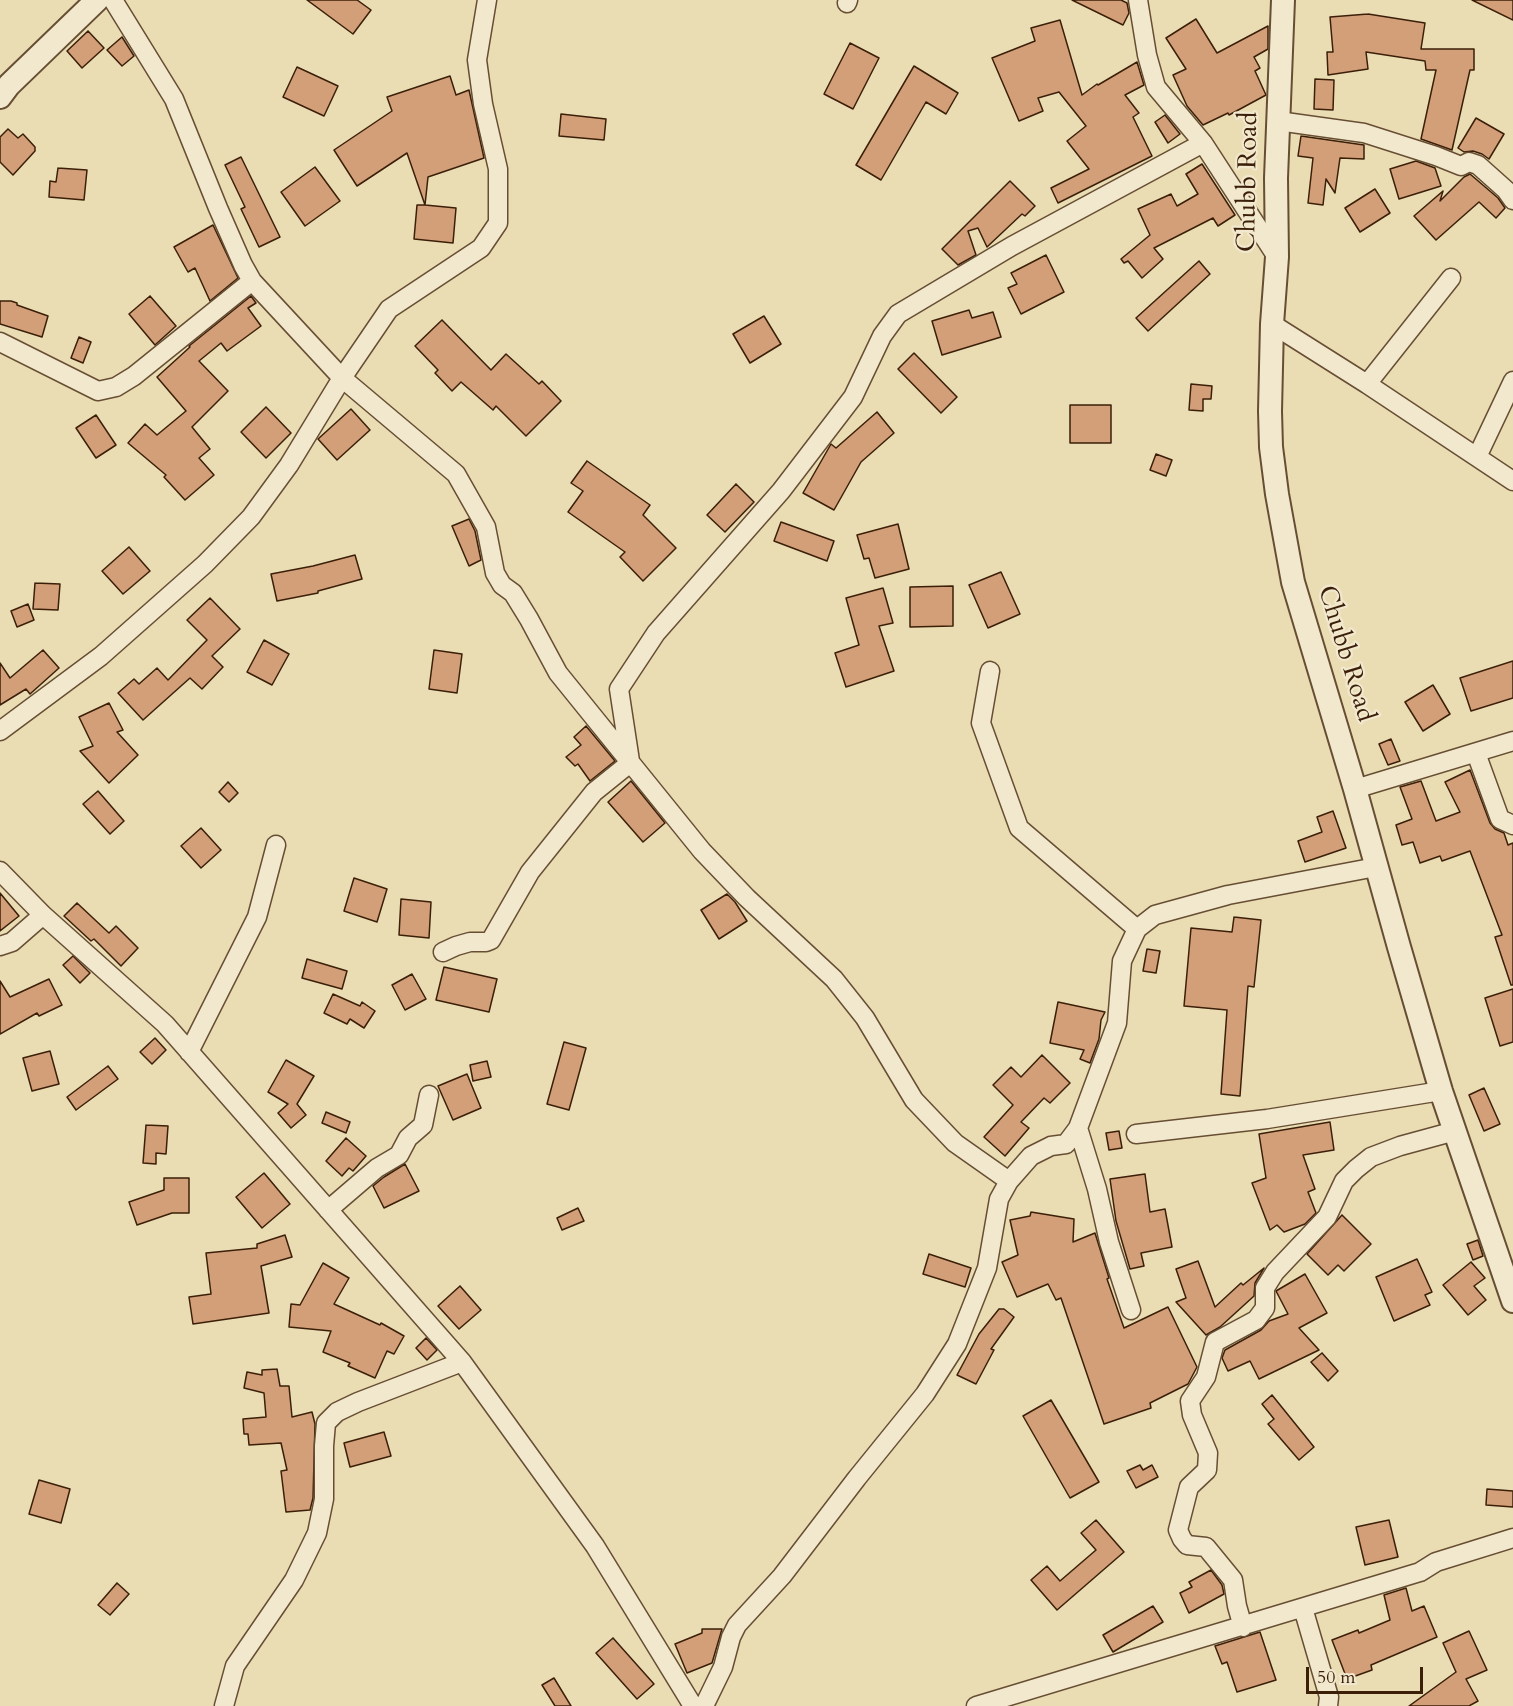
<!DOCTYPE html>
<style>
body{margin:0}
#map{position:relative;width:1513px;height:1706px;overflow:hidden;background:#eadcb3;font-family:Cardo,serif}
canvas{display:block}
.scale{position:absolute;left:1306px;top:1667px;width:117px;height:27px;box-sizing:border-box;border:3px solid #3b1f08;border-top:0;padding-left:8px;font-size:18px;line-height:21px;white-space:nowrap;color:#3b1f08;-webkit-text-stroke:4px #f1e8ce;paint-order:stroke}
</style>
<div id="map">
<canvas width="1513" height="1706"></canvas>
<div class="scale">50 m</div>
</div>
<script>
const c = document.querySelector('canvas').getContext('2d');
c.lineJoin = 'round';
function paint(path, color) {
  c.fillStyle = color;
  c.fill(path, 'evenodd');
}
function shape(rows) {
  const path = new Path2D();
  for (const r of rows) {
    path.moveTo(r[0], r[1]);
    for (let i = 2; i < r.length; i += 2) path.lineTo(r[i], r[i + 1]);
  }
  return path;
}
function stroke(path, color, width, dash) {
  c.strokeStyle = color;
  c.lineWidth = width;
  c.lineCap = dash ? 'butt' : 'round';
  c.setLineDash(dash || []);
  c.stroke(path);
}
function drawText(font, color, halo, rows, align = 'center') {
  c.font = font + ' Cardo,serif';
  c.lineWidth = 4.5;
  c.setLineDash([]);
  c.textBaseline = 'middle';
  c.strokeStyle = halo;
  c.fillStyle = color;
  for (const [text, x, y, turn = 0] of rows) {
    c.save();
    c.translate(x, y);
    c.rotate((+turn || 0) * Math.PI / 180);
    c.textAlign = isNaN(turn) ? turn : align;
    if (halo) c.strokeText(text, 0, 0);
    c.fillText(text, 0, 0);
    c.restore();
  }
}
const building = shape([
 [307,0,357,0,371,10,353,34,307,0],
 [1072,0,1121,0,1127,3,1129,13,1123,25,1072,0],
 [1472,0,1513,0,1513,20,1472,0],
 [1368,14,1425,23,1421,49,1474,49,1474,70,1470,70,1452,150,1421,139,1436,70,1426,70,1425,61,1366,52,1368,69,1328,75,1327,52,1333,52,1330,17,1368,14],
 [1196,19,1217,53,1268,26,1268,49,1254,57,1260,68,1255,71,1266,95,1229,115,1228,113,1203,125,1187,106,1173,75,1186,69,1166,38,1196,19],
 [1060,20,1082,95,1097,84,1098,85,1137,62,1144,85,1125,95,1139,113,1133,117,1152,156,1058,203,1051,188,1089,169,1067,141,1086,126,1059,92,1038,98,1043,111,1019,121,992,58,1035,41,1031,28,1060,20],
 [88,31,104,48,82,68,67,51,88,31],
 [122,37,134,56,122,66,107,50,122,37],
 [850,43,879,58,853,109,824,94,850,43],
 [914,66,958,93,946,114,926,102,881,180,856,165,914,66],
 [297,67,338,86,324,116,283,97,297,67],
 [450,76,456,95,469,90,484,158,428,177,425,205,456,208,453,243,414,239,417,205,425,205,407,153,357,186,334,150,392,111,387,97,450,76],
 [1315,79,1334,80,1333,110,1314,109,1315,79],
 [561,114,606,119,604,140,559,136,561,114],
 [1165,115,1180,134,1168,143,1155,122,1165,115],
 [1476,118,1504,134,1489,159,1482,154,1473,151,1464,152,1458,148,1476,118],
 [8,129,18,138,23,134,35,147,35,151,13,175,0,162,0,137,8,129],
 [1301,136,1364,145,1364,159,1340,158,1335,193,1326,179,1323,205,1308,203,1313,158,1298,156,1301,136],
 [241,157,280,237,259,247,241,209,245,207,225,165,241,157],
 [1416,161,1435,168,1441,186,1399,199,1390,169,1416,161],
 [1202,164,1235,215,1218,226,1213,218,1154,248,1163,259,1142,278,1128,261,1124,263,1121,259,1150,235,1138,209,1171,194,1177,206,1198,194,1186,174,1202,164],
 [315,167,340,201,305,226,281,192,315,167],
 [58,168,87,170,84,200,49,197,50,181,56,182,58,168],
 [1470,174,1498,198,1505,208,1496,218,1479,202,1436,240,1414,216,1443,191,1440,201,1464,177,1470,174],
 [1010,181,1035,206,1025,216,1022,214,987,247,978,228,968,231,976,255,958,265,942,249,1010,181],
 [1375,189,1390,213,1360,232,1345,208,1375,189],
 [213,225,238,278,210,301,195,268,188,272,174,247,213,225],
 [1046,255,1064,292,1021,314,1008,288,1017,284,1011,273,1046,255],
 [1199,261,1210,274,1148,331,1136,318,1199,261],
 [150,296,176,326,155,345,129,314,150,296],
 [251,296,256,303,248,308,261,326,227,351,221,343,199,361,228,391,192,427,210,449,199,458,214,475,185,500,164,477,166,475,128,443,145,424,157,435,186,411,157,377,190,347,189,346,251,296],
 [0,301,11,301,17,303,17,305,48,316,42,337,0,324,0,301],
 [969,310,972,318,993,312,1001,337,942,355,932,321,969,310],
 [764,316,781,344,750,363,733,334,764,316],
 [442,320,491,370,506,354,539,384,542,381,561,401,526,436,496,406,493,410,461,382,452,391,435,373,438,370,415,346,442,320],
 [79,337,91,342,83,363,71,358,79,337],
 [914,353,957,397,941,413,898,369,914,353],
 [1191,384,1212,386,1211,399,1203,399,1203,411,1189,410,1191,384],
 [1070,405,1111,405,1111,443,1070,443,1070,405],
 [266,407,291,433,266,458,241,432,266,407],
 [351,409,370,430,337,460,318,439,351,409],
 [877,412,894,433,861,462,834,510,803,493,831,444,836,448,877,412],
 [96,415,116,445,96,458,76,428,96,415],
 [1156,454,1172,460,1166,476,1150,470,1156,454],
 [587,461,650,505,643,515,676,548,643,581,620,557,625,552,568,512,583,491,571,483,587,461],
 [736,484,754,502,725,532,707,515,736,484],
 [469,519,475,531,481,560,469,566,452,526,469,519],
 [781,522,834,541,827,561,774,541,781,522],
 [898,524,909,569,875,578,869,558,864,559,857,535,898,524],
 [129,547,150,571,123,594,102,571,129,547],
 [355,555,362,579,318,591,318,593,277,601,271,574,313,566,355,555],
 [1001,572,1020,614,988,628,969,585,1001,572],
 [35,583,60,584,58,610,33,609,35,583],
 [953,586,953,626,910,627,910,587,953,586],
 [883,588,893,623,879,626,894,671,846,687,835,653,859,645,846,598,883,588],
 [210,598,240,629,212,656,223,667,202,689,190,678,143,720,118,693,134,679,139,684,157,668,168,680,207,640,187,620,210,598],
 [28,604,34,620,17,627,11,611,28,604],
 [264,640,289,654,272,685,247,672,264,640],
 [43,650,59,668,30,694,26,689,0,705,0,663,10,678,43,650],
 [434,650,462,654,457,693,429,689,434,650],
 [1513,661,1513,698,1471,711,1460,678,1513,661],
 [1433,685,1450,714,1423,731,1405,702,1433,685],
 [109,703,123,730,117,732,138,755,109,783,80,751,93,746,79,717,109,703],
 [586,726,615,761,590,781,578,764,575,766,566,757,581,745,574,737,586,726],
 [1391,739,1400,761,1388,765,1379,744,1391,739],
 [1470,770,1490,823,1495,829,1504,833,1508,845,1513,843,1513,985,1511,985,1495,937,1502,935,1470,851,1442,861,1440,856,1420,863,1413,842,1402,845,1396,825,1412,819,1400,787,1421,781,1436,821,1460,812,1445,782,1470,770],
 [631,781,665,823,643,842,608,802,631,781],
 [228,782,238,793,229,802,219,792,228,782],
 [98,791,124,821,110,834,83,804,98,791],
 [1333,811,1346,848,1305,862,1298,841,1322,832,1317,817,1333,811],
 [201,828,221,850,201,868,181,846,201,828],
 [354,878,387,889,377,922,344,911,354,878],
 [0,893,19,916,0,931,0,893],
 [727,894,735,902,747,921,719,939,701,910,727,894],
 [401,899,431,902,429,938,399,935,401,899],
 [77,903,109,933,116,926,138,948,121,966,94,939,91,941,64,916,77,903],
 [1234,917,1261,920,1254,987,1248,986,1240,1096,1221,1094,1227,1010,1184,1006,1191,928,1232,932,1234,917],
 [1147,949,1160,951,1156,973,1143,971,1147,949],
 [73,956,90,973,80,983,63,965,73,956],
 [307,959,347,971,342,989,302,978,307,959],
 [444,967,497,979,489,1012,436,1000,444,967],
 [412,974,426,999,405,1010,392,985,412,974],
 [49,979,62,1005,39,1016,37,1013,0,1034,0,981,10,997,49,979],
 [1513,989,1513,1042,1500,1046,1485,998,1513,989],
 [333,994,360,1006,362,1002,375,1011,364,1028,350,1019,347,1024,324,1013,333,994],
 [1058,1002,1105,1012,1101,1020,1099,1039,1090,1063,1080,1059,1084,1050,1050,1043,1058,1002],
 [155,1038,166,1050,152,1064,140,1052,155,1038],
 [564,1042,586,1048,569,1110,547,1104,564,1042],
 [50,1051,59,1084,32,1091,23,1058,50,1051],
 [1042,1055,1070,1083,1050,1103,1044,1098,1021,1122,1029,1128,1005,1156,984,1137,1013,1105,993,1085,1011,1067,1021,1077,1042,1055],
 [286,1060,314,1076,297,1104,306,1115,291,1128,278,1113,288,1104,268,1092,286,1060],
 [487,1061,491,1077,473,1081,470,1065,487,1061],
 [108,1066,118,1079,76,1110,67,1097,108,1066],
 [467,1074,481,1108,453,1120,438,1086,467,1074],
 [1484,1088,1500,1124,1484,1131,1469,1095,1484,1088],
 [326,1112,350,1122,346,1133,322,1123,326,1112],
 [1330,1122,1334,1150,1303,1155,1315,1189,1308,1192,1316,1213,1305,1224,1284,1232,1277,1225,1270,1230,1252,1183,1266,1178,1259,1134,1330,1122],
 [146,1125,168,1126,166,1154,156,1153,156,1164,143,1163,146,1125],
 [1119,1131,1122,1148,1109,1150,1106,1133,1119,1131],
 [346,1138,366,1156,353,1171,349,1168,342,1176,326,1161,346,1138],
 [405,1164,419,1191,384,1208,373,1186,384,1177,405,1164],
 [264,1173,290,1204,262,1228,236,1197,264,1173],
 [1145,1174,1150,1212,1165,1209,1172,1247,1141,1253,1144,1266,1130,1269,1116,1221,1110,1179,1145,1174],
 [164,1178,189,1178,189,1213,172,1213,137,1225,129,1202,164,1190,164,1178],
 [578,1208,584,1221,562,1230,557,1218,578,1208],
 [1031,1212,1074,1219,1073,1242,1095,1233,1109,1278,1107,1279,1124,1328,1168,1307,1197,1367,1188,1384,1150,1403,1151,1408,1104,1424,1061,1298,1056,1300,1048,1284,1017,1297,1002,1262,1018,1255,1010,1220,1030,1216,1031,1212],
 [1342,1215,1371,1244,1344,1271,1338,1265,1328,1275,1307,1254,1342,1215],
 [285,1235,292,1257,261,1266,269,1313,193,1324,189,1297,211,1294,206,1253,257,1248,257,1244,285,1235],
 [1478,1240,1483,1256,1473,1260,1467,1244,1478,1240],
 [929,1254,971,1268,965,1287,923,1274,929,1254],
 [1417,1259,1432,1292,1425,1295,1430,1305,1394,1321,1376,1277,1417,1259],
 [1198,1261,1215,1307,1241,1283,1243,1285,1264,1268,1255,1283,1254,1296,1220,1327,1206,1335,1176,1302,1186,1298,1176,1269,1198,1261],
 [1471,1262,1485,1278,1474,1286,1486,1300,1468,1315,1443,1285,1471,1262],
 [323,1263,349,1278,334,1304,380,1325,381,1323,404,1336,394,1354,387,1351,375,1378,348,1366,350,1363,323,1352,331,1331,289,1327,291,1304,300,1305,323,1263],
 [1305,1274,1327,1313,1299,1328,1319,1350,1259,1379,1250,1361,1228,1371,1222,1358,1225,1350,1261,1330,1269,1321,1288,1314,1276,1291,1305,1274],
 [460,1286,481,1310,459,1329,438,1306,460,1286],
 [999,1309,1004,1309,1014,1317,991,1349,994,1350,976,1384,957,1375,979,1334,999,1309],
 [426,1338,437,1350,427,1360,416,1348,426,1338],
 [1322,1353,1338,1371,1328,1381,1311,1362,1322,1353],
 [277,1369,280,1386,289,1386,292,1417,312,1412,315,1424,313,1498,310,1510,286,1512,281,1471,287,1470,281,1443,249,1445,248,1434,244,1434,243,1419,266,1417,264,1393,244,1388,247,1372,262,1375,262,1370,277,1369],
 [1272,1395,1314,1447,1299,1460,1268,1424,1274,1419,1262,1404,1272,1395],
 [1051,1400,1099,1482,1070,1498,1023,1416,1051,1400],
 [384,1432,391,1456,350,1467,344,1443,384,1432],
 [1140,1465,1143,1470,1152,1465,1158,1477,1136,1488,1127,1471,1140,1465],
 [39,1480,70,1489,61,1523,29,1514,39,1480],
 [1487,1489,1513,1491,1513,1507,1486,1505,1487,1489],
 [1096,1520,1124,1552,1057,1610,1031,1580,1047,1566,1060,1581,1096,1550,1081,1533,1096,1520],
 [1389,1520,1398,1557,1365,1565,1356,1527,1389,1520],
 [1211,1570,1222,1585,1224,1594,1189,1613,1180,1593,1192,1587,1189,1582,1211,1570],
 [117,1583,129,1594,110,1615,98,1605,117,1583],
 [1406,1588,1412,1611,1424,1606,1437,1637,1371,1665,1372,1670,1347,1679,1332,1640,1358,1630,1359,1633,1390,1620,1384,1595,1406,1588],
 [1153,1606,1163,1622,1113,1652,1103,1635,1153,1606],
 [702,1629,722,1629,712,1663,687,1673,675,1644,702,1633,702,1629],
 [1469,1631,1487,1670,1466,1679,1478,1701,1469,1706,1409,1706,1456,1672,1443,1643,1469,1631],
 [1260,1632,1276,1680,1237,1692,1227,1662,1222,1664,1215,1646,1260,1632],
 [613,1638,654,1684,637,1699,596,1653,613,1638],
 [554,1678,571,1706,555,1706,542,1685,554,1678]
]);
paint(building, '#d29f79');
stroke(building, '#3b1f08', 1.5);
const minor = shape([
 [113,0,174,99,218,208,243,265,252,281,342,378,456,474,486,527,495,573,502,585,513,593,529,619,558,673,702,851,747,898,834,979,865,1018,914,1100,955,1143,1009,1181],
 [1138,0,1147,55,1156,87,1203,143,1277,257],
 [847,3,848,0],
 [1278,121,1364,133,1436,156,1461,166,1469,162,1478,165,1506,190,1513,200],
 [1272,324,1367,384,1513,481],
 [0,342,98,391,116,387,134,376,252,281],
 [1367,384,1451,278],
 [1477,457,1513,381],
 [990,671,981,723,1019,828,1137,929],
 [0,731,101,656,205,564,251,517,289,465,342,378,389,309,481,248,498,223,498,169,483,104,477,60,487,0],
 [1476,753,1500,819,1513,825],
 [630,761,619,689,656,633,781,491,853,397,882,336,898,314,1012,246,1203,143],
 [1355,789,1513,741],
 [0,871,43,915,165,1024,462,1362,595,1546,693,1706],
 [0,946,12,942,43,915],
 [443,952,456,946,470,942,486,942,491,940,530,872,594,792,630,763],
 [189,1052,257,917,276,845],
 [1078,1128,1097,1189,1109,1242,1131,1310],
 [1136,1134,1267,1119,1441,1091],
 [328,1210,377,1168,399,1155,408,1138,423,1125,429,1095],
 [1303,1608,1329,1697,1328,1706],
 [1243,1627,1237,1606,1233,1580,1206,1547,1187,1545,1182,1539,1178,1530,1189,1487,1207,1470,1208,1453,1192,1415,1190,1401,1206,1377,1215,1342,1256,1320,1265,1308,1265,1288,1275,1272,1327,1217,1344,1181,1356,1169,1371,1157,1400,1146,1455,1131],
 [224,1706,235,1666,294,1580,317,1533,324,1499,324,1446,326,1423,337,1412,358,1402,462,1362],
 [704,1706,723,1667,731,1637,737,1625,782,1576,857,1478,925,1394,957,1344,987,1268,999,1199,1009,1181,1031,1156,1051,1146,1066,1144,1078,1128,1117,1023,1122,961,1137,929,1155,915,1228,895,1376,867],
 [976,1706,1420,1572,1436,1562,1513,1538]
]);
const tertiary = shape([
 [1283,0,1276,178,1277,257,1272,324,1270,411,1271,447,1277,494,1293,582,1355,789,1399,947,1441,1091,1513,1301],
 [0,97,9,85,97,0]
]);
stroke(minor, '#674e33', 21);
stroke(tertiary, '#674e33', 26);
stroke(minor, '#f1e8ce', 18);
stroke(tertiary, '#f1e8ce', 22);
drawText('26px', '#3b1f08', '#f1e8ce', [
 ["Chubb Road",1249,182,-89],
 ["Chubb Road",1345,654,73]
]);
</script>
